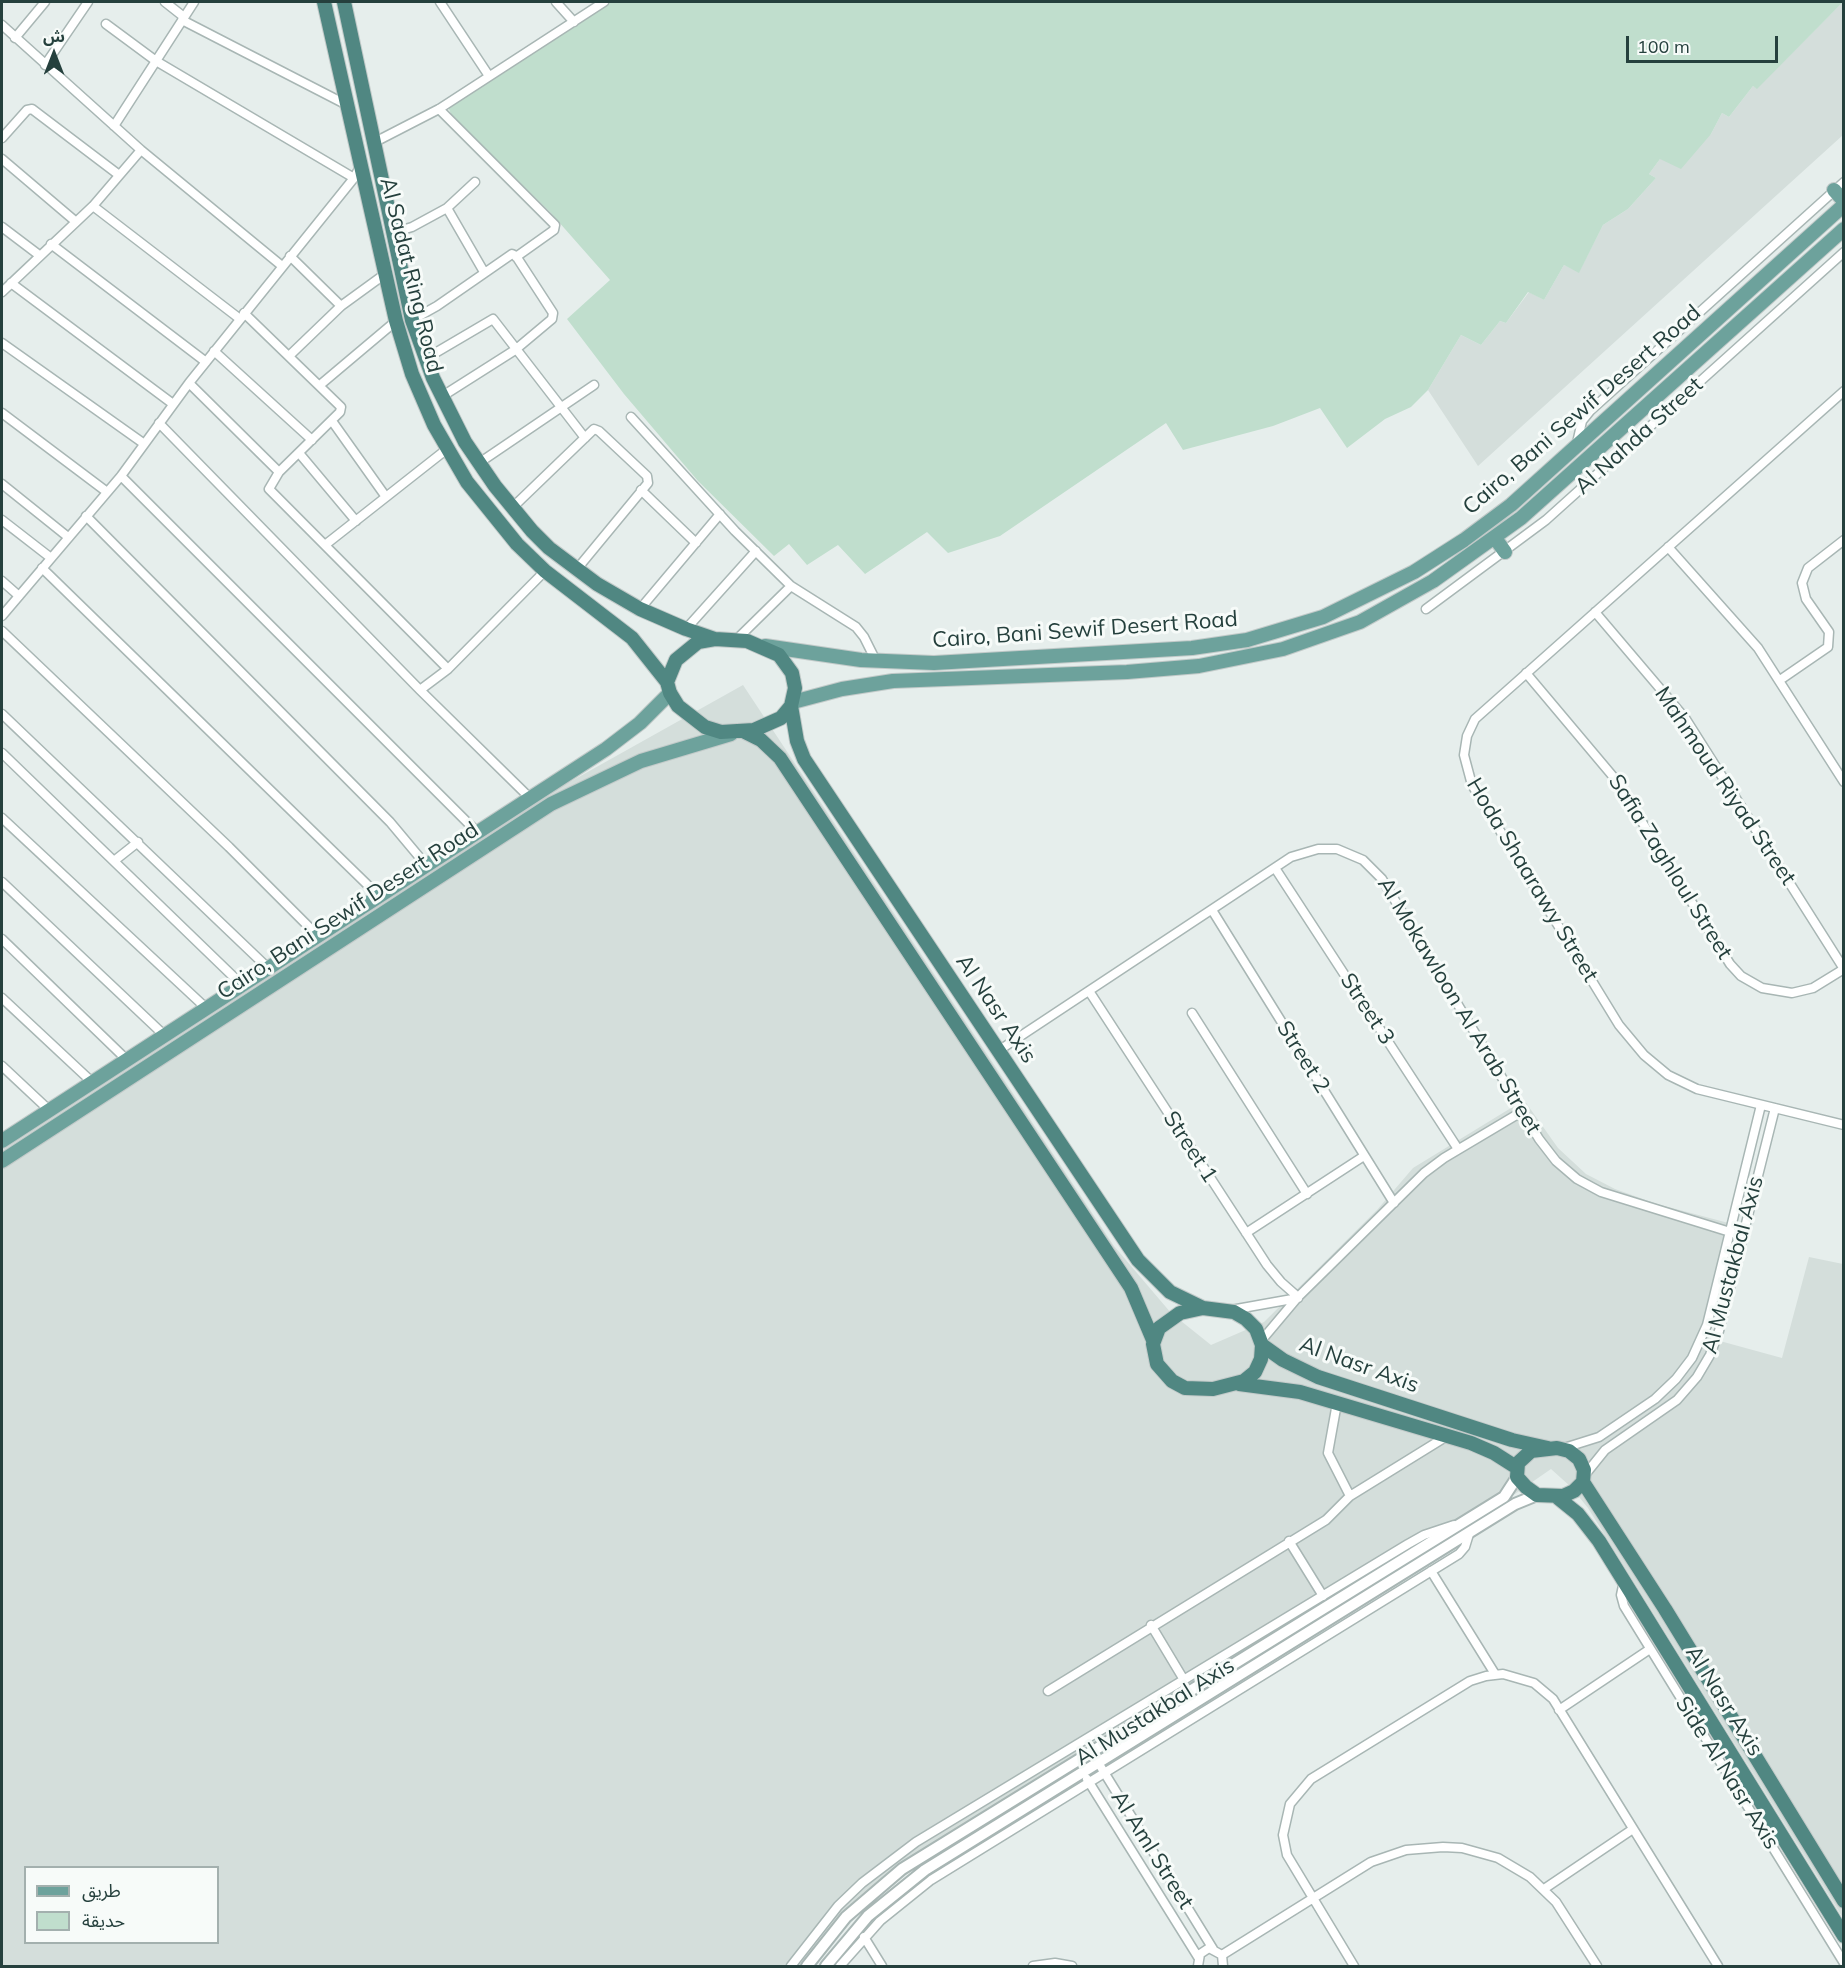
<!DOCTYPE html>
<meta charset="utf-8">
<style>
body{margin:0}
#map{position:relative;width:1845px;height:1968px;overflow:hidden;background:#e6eeec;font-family:Mulish,"Noto Sans Arabic",sans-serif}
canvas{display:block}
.frame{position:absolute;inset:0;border:3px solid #25403d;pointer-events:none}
.legend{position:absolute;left:24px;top:1866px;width:195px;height:78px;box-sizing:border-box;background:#f7fbf9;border:2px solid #a3b0ae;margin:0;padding:8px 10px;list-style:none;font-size:18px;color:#25403d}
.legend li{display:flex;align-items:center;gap:12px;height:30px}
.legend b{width:30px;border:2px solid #a3b0ae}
.north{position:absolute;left:24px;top:24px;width:60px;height:60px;-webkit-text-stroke:4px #f7fbf9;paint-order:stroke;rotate:0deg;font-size:16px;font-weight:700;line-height:24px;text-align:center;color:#25403d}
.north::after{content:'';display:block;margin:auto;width:21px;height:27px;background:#25403d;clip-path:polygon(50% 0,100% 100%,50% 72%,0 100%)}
.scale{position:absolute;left:1626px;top:36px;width:152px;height:27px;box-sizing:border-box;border:3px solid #25403d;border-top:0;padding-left:8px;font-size:18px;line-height:21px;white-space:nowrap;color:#25403d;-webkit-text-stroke:4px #f7fbf9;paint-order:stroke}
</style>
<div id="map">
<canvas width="1845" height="1968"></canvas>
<div class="frame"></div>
<ul class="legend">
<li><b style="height:8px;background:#6da29c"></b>طريق</li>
<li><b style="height:16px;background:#c0decd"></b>حديقة</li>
</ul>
<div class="north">ش</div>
<div class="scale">100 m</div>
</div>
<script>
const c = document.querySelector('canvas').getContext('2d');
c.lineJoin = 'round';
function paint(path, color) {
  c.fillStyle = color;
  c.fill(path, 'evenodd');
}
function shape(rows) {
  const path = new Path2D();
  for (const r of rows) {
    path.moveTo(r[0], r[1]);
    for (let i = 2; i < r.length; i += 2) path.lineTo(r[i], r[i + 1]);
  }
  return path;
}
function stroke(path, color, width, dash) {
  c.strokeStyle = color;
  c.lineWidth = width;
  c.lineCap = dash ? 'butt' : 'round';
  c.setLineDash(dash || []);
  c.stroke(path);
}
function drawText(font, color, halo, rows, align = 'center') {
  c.font = font + ' Mulish,sans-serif';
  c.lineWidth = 6;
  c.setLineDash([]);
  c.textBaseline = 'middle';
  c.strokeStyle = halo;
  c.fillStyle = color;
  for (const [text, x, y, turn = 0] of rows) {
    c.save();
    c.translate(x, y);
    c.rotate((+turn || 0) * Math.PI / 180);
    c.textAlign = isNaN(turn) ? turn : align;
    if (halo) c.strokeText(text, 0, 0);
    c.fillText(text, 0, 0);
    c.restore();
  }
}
paint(shape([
 [1843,2,1843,135,1478,466,1428,390,1461,335,1481,345,1500,321,1506,323,1529,292,1544,300,1564,265,1579,272,1603,225,1628,209,1656,178,1649,174,1660,159,1711,134,1722,113,1729,117,1753,86,1757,88],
 [743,685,1114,1246,1171,1313,1211,1345,1264,1322,1377,1210,1413,1168,1524,1100,1558,1148,1586,1174,1615,1189,1657,1204,1736,1225,1709,1338,1782,1358,1809,1257,1843,1264,1843,1918,1588,1508,1571,1487,1551,1469,1473,1523,933,1855,884,1891,854,1919,827,1950,816,1966,2,1966,2,1150,559,788],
 [26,1868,218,1868,218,1942,26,1942]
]), '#d4dedb');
paint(shape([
 [611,2,1843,2,1757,89,1753,86,1729,117,1722,113,1711,134,1681,169,1660,159,1649,174,1656,178,1628,209,1603,225,1579,273,1564,265,1544,300,1528,292,1506,323,1500,321,1481,345,1461,335,1428,390,1411,407,1385,419,1347,448,1320,408,1273,426,1183,450,1166,423,1000,536,948,553,927,532,865,574,838,545,807,565,789,544,774,556,698,481,624,394,567,319,610,280,550,212,452,116,447,105]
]), '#c0decd');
const minor = shape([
 [165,2,184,17],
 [440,2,489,76],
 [556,2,574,22],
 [182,20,349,106],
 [106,24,156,61,354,178],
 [2,25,141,150,282,266],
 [15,38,45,2],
 [45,65,88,2],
 [439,109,555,225,554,230,516,257],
 [114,126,194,2],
 [2,138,27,110,32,109,119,175],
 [373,143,439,109,604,2],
 [2,159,75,221],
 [93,206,240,319],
 [447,208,484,272],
 [2,227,39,255],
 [392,233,412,227,447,208,475,182],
 [51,244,206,362],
 [290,256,341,306],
 [11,283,173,404],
 [2,292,93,206,141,150],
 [244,313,341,407,340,412,279,472,269,489,448,669],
 [412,320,437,306,512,254,516,256,553,313,552,319,515,350,441,397],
 [2,343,143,443],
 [214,351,312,440],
 [289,356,341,306,385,274],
 [425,359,493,319,585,438],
 [189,383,279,472],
 [320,385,396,321],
 [1844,391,1475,719,1467,736,1464,755,1472,785,1619,1025,1644,1055,1668,1075,1697,1089,1844,1125],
 [2,413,107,492],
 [631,417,735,531,791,586,856,627,864,637,876,661],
 [332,421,386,497],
 [159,423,420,690,530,798],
 [1577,443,1582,421,1590,411,1844,182],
 [299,453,356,521],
 [479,463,594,385],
 [121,476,477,832],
 [2,484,68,537],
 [641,490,696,543],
 [512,508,594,429,599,431,647,476,648,483,577,569],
 [86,516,390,822,426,865],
 [2,520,51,558],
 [325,545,447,449],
 [1668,547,1758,648,1844,782],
 [42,568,379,896],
 [2,581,19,596],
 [640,609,720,514],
 [1426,609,1546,520,1844,252],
 [1595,612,1685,718,1844,969],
 [2,616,121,476,189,383,354,178,361,165],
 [686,629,756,551],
 [2,631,229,847,318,936],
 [736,640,791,586],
 [1526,673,1616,780,1730,964,1741,976,1762,988,1792,993,1813,988,1844,969],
 [1780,680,1828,647,1829,632,1806,599,1802,583,1808,568,1844,540],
 [420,690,448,669,545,571],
 [2,714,268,968],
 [2,753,242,985],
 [2,818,206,1008],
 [114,861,138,842],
 [1275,868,1458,1149],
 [2,882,164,1035],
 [1212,910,1394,1203],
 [2,939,127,1060],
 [1089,991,1267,1265,1281,1282,1298,1297],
 [2,998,92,1082],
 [1192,1013,1307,1194],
 [998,1051,1291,857,1318,849,1337,849,1363,860,1382,879,1539,1139,1556,1161,1577,1179,1601,1192,1743,1236],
 [2,1066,49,1110],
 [1246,1233,1364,1156],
 [1231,1310,1298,1298],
 [1261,1341,1298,1297,1424,1173,1444,1158,1523,1111],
 [1337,1403,1328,1453,1350,1496],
 [1564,1448,1599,1437,1655,1399,1676,1379,1692,1358,1707,1325,1761,1105],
 [1584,1476,1605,1450,1677,1400,1697,1377,1710,1355,1719,1331,1775,1108],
 [1289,1541,1323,1596],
 [1431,1571,1495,1674],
 [1624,1581,1621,1595,1624,1606,1844,1963],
 [1151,1625,1184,1680],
 [1048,1691,1326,1520,1350,1496,1447,1436],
 [1559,1710,1650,1649],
 [1091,1751,1213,1949],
 [1087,1779,1198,1957],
 [1544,1889,1633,1829],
 [864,1937,882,1966],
 [1222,1955,1371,1862,1406,1850,1443,1847,1462,1848,1498,1858,1530,1877,1556,1902,1597,1966],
 [791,1966,838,1906,862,1883,916,1842,1408,1544,1424,1535,1454,1525],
 [840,1966,880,1921,931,1880,1459,1554,1465,1547,1469,1534],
 [1033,1966,1055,1963,1072,1966],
 [1198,1966,1200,1954,1209,1948,1222,1955,1223,1966],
 [1354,1966,1287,1855,1283,1835,1290,1804,1311,1779,1470,1681,1486,1676,1503,1674,1534,1683,1553,1699,1718,1966]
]);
const tertiary = shape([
 [807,1966,846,1917,902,1869,1504,1497,1517,1477],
 [826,1966,868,1916,925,1870,1515,1504,1537,1495]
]);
const primary = shape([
 [1834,190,1844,201],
 [1495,538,1505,552],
 [765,646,861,660,934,663,1192,648,1247,640,1323,617,1414,572,1464,540,1511,505,1844,205],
 [793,702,842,689,893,681,1127,672,1199,666,1283,649,1360,622,1433,581,1521,518,1844,229],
 [2,1141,606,749,640,723,670,693],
 [2,1161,551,804,641,761,731,734]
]);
const trunk = shape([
 [324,2,396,321,412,374,434,425,467,482,517,544,545,571,632,638,667,682],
 [344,2,412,320,433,378,465,442,495,486,532,531,549,548,597,584,640,609,686,629,715,639,747,641,779,655,792,673,795,688,791,706,781,718,754,730,721,732,705,727,678,706,670,693,667,682,676,660,698,642,715,639],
 [791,706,797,741,804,759,1138,1260,1170,1292,1203,1308],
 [745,732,761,740,780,758,1131,1288,1153,1340],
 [1203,1308,1234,1312,1246,1319,1256,1329,1262,1345,1261,1359,1255,1372,1244,1381,1213,1389,1185,1388,1172,1381,1157,1364,1153,1344,1159,1328,1180,1313,1203,1308],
 [1262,1345,1283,1360,1318,1377,1512,1440,1548,1448],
 [1239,1384,1300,1392,1471,1443,1494,1453,1516,1467],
 [1557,1448,1569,1451,1579,1459,1584,1470,1583,1482,1574,1491,1563,1496,1537,1495,1526,1487,1517,1477,1518,1463,1531,1451,1557,1448],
 [1583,1482,1665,1609,1844,1901],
 [1557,1497,1578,1514,1599,1541,1844,1936]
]);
stroke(minor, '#a8b6b4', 11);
stroke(tertiary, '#a8b6b4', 14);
stroke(primary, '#c2cac9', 16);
stroke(trunk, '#c2cac9', 16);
stroke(minor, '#fff', 8);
stroke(tertiary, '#fff', 10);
stroke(primary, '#6da29c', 14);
stroke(trunk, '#508782', 14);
drawText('22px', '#25403d', '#f7fbf9', [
 ["Al Sadat Ring Road",411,275,76],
 ["Cairo, Bani Sewif Desert Road",1582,410,-41],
 ["Al Nahda Street",1639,436,-42],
 ["Cairo, Bani Sewif Desert Road",1085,630,-4],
 ["Mahmoud Riyad Street",1725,786,56],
 ["Safia Zaghloul Street",1670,867,58],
 ["Hoda Shaarawy Street",1532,880,59],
 ["Cairo, Bani Sewif Desert Road",348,911,-33],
 ["Al Mokawloon Al Arab Street",1459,1006,59],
 ["Al Nasr Axis",996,1009,56],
 ["Street 3",1367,1009,57],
 ["Street 2",1303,1057,58],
 ["Street 1",1190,1147,57],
 ["Al Mustakbal Axis",1733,1265,-75],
 ["Al Nasr Axis",1359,1365,20],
 ["Al Nasr Axis",1724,1701,58],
 ["Al Mustakbal Axis",1155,1712,-32],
 ["Side Al Nasr Axis",1727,1773,58],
 ["Al Aml Street",1152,1850,58]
]);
</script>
